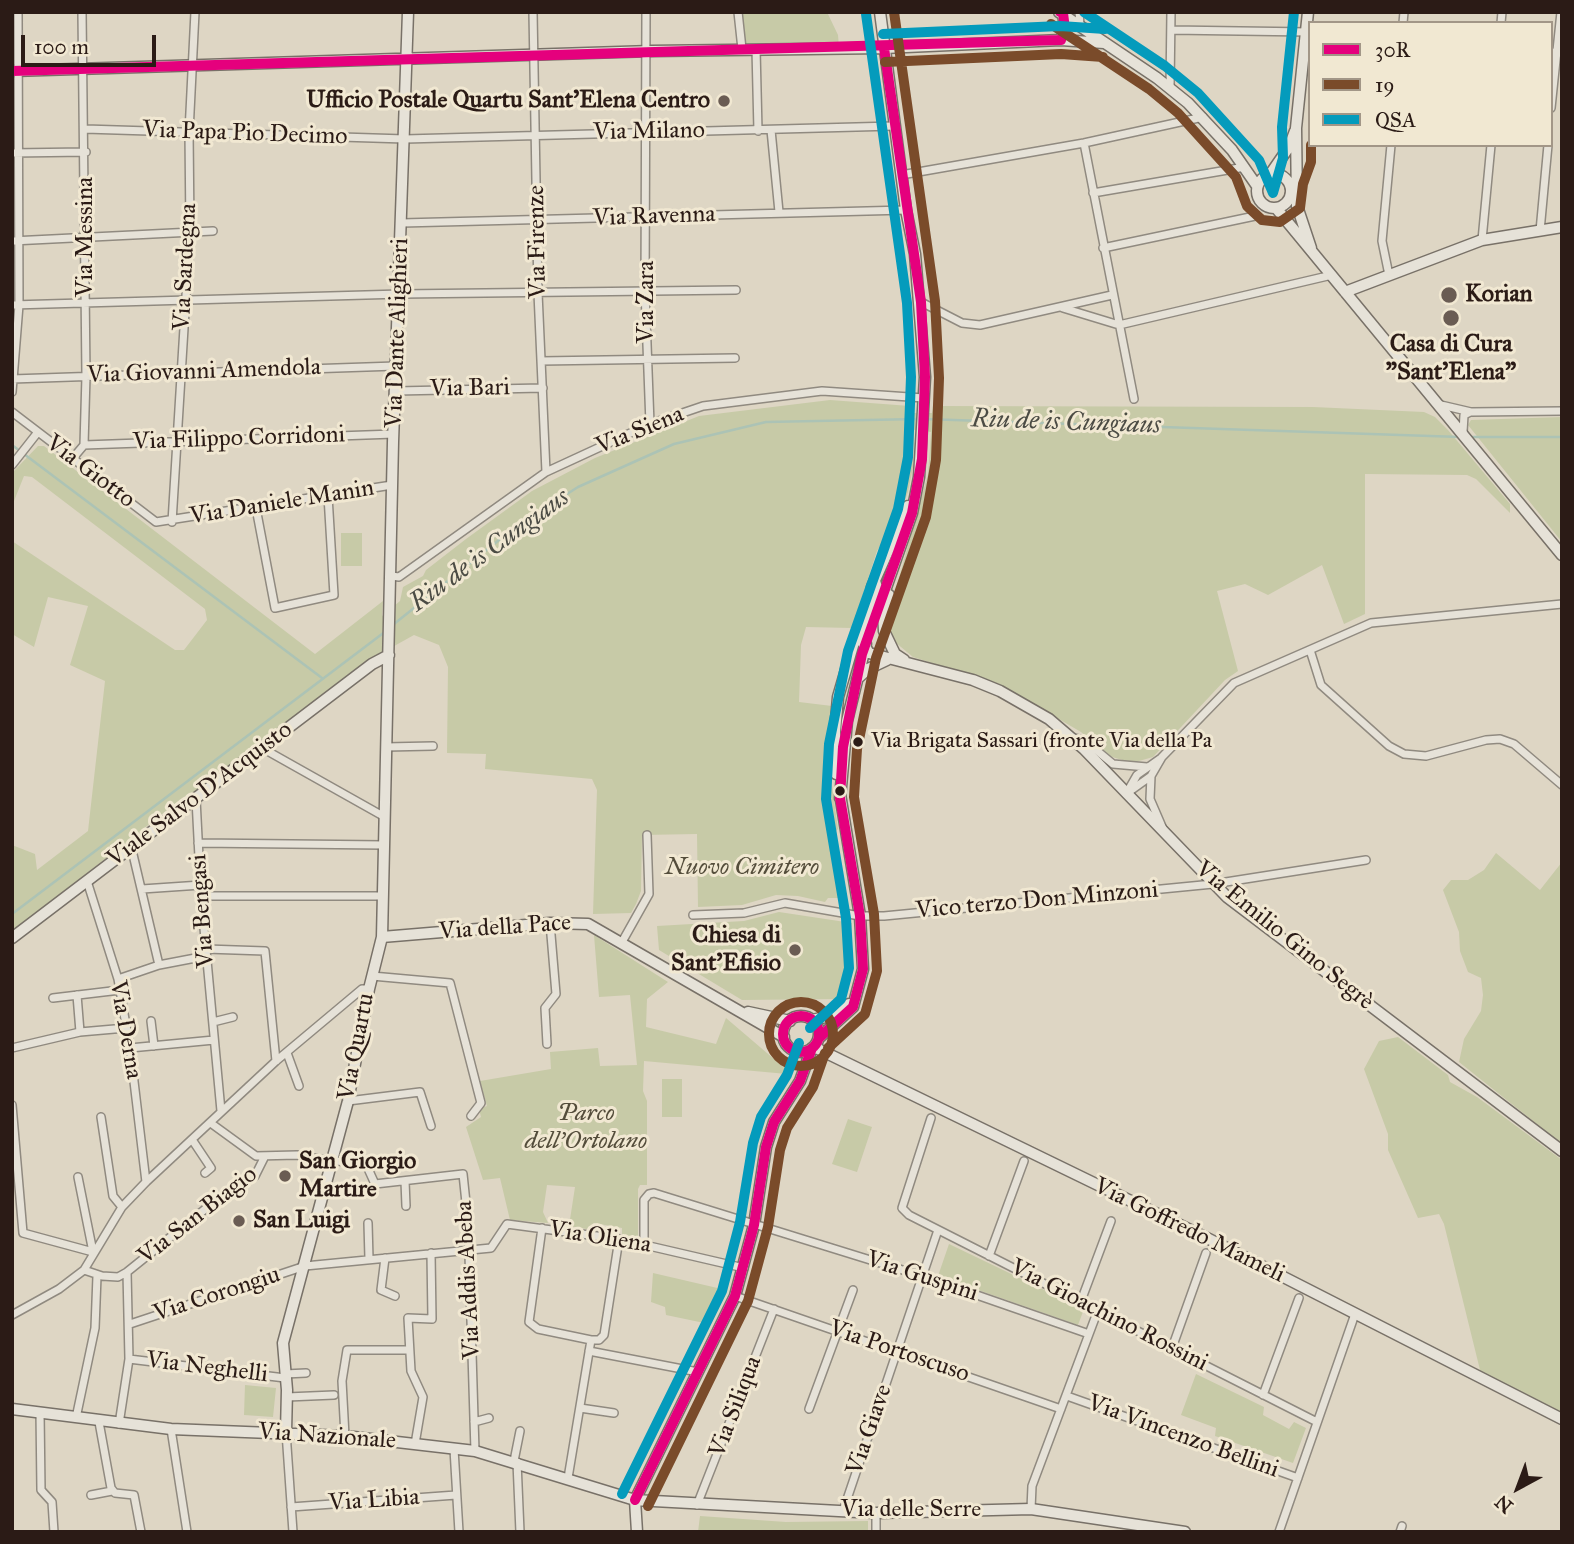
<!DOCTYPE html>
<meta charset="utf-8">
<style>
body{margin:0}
#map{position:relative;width:1574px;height:1544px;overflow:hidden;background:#ded6c4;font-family:"IM FELL Great Primer",serif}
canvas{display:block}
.frame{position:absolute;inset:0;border:14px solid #2b1b16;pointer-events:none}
.legend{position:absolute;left:1308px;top:21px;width:245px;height:126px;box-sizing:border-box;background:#f1e8d2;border:2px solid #a29687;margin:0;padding:9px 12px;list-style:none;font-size:21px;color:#2b1b16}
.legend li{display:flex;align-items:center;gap:14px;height:35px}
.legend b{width:35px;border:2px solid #a29687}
.north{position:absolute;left:1483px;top:1453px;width:70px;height:70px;-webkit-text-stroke:5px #f1e8d2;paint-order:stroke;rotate:221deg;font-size:19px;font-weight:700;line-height:28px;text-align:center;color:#2b1b16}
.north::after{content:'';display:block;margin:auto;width:24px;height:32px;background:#2b1b16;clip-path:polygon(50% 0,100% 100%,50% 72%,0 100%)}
.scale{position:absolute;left:21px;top:35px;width:135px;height:32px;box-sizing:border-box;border:4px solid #2b1b16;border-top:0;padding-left:9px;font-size:21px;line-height:24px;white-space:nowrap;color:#2b1b16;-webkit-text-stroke:5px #f1e8d2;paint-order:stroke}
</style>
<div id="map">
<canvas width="1574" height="1544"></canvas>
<div class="frame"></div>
<ul class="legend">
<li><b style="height:9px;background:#e5007d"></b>30R</li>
<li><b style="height:9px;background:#7a4b2a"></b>19</li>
<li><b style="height:9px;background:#049bbc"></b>QSA</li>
</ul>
<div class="north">N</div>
<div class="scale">100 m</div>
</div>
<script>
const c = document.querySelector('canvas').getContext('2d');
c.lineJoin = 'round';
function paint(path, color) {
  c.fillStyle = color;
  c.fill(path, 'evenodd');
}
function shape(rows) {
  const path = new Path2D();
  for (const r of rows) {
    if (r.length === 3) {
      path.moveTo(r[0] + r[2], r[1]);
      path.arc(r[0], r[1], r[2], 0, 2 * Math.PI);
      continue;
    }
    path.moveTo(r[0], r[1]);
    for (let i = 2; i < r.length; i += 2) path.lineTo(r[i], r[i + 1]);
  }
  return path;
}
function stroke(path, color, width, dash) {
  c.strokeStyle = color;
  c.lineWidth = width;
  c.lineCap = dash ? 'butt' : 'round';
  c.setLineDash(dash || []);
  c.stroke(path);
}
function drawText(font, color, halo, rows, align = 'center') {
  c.font = font + ' "IM FELL Great Primer",serif';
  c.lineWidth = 6;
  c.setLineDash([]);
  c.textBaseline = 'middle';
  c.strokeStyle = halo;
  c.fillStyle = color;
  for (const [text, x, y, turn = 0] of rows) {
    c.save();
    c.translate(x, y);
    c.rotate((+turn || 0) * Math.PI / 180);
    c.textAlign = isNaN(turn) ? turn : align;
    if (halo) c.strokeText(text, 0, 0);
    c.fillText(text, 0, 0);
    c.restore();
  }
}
paint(shape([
 [741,12,827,12,838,35,839,47,744,47],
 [830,400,910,406,914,413,932,413,933,406,1313,407,1424,412,1435,417,1448,430,1510,504,1510,513,1476,479,1467,475,1365,474,1365,614,1344,624,1322,565,1268,595,1245,584,1217,591,1238,671,1225,680,1153,757,1132,763,1109,756,1081,732,999,684,913,657,895,642,891,634,889,614,928,474,930,448,931,432,914,430,913,467,908,492,902,508,877,551,852,628,806,627,801,645,799,702,832,706,828,756,838,829,835,832,847,898,828,898,825,902,798,896,776,895,742,905,698,907,697,834,642,835,641,891,636,904,631,913,593,914,597,790,592,779,485,769,486,754,447,753,448,667,439,645,414,635,378,655,195,795,189,793,12,932,12,845,35,854,37,870,88,831,105,681,70,665,88,606,48,597,34,647,12,634,12,541,175,650,184,650,207,620,205,609,32,477,24,476,12,506,12,473,38,446,44,446,315,654,383,601,382,616,400,601,403,587,423,576,426,570,466,539,532,491,595,458,699,416],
 [1562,417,1562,542,1468,425,1471,420],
 [341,533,362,533,362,566,341,566],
 [1496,853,1540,890,1562,862,1562,1144,1459,1062,1464,1039,1481,1011,1483,995,1481,978,1468,972,1460,951,1459,932,1443,890,1451,880,1468,880,1484,870],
 [779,912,852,923,849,959,852,959,851,976,848,984,843,984,843,999,742,1000,659,950,657,926,744,921],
 [594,935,668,982,647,999,646,1027,716,1044,726,1018,788,1071,787,1074,644,1061,643,1091,647,1101,647,1185,640,1185,638,1189,638,1237,622,1235,622,1228,594,1223,592,1230,569,1226,575,1187,547,1185,543,1212,548,1223,510,1220,500,1178,483,1180,466,1127,481,1117,479,1109,487,1106,480,1081,551,1069,550,1052,598,1048,600,1066,637,1065,630,995,599,997],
 [1398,1037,1448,1075,1450,1082,1477,1097,1562,1160,1562,1416,1481,1374,1444,1224,1439,1214,1418,1218,1388,1150,1388,1134,1364,1069,1379,1041],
 [662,1079,682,1079,682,1117,662,1117],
 [848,1119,872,1127,857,1172,832,1164],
 [949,1244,1084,1309,1078,1325,938,1276],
 [653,1273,726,1290,709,1324,666,1315,665,1307,651,1302],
 [1196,1374,1264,1407,1263,1415,1289,1429,1294,1422,1306,1428,1293,1463,1215,1436,1216,1428,1181,1415],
 [245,1385,276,1388,273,1417,244,1415],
 [700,1516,786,1522,868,1521,868,1532,698,1532]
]), '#c7caa7');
stroke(shape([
 [924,419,1460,437],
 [1470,437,1562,437],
 [12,445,322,678],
 [394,624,514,528,578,487,674,444,766,422,918,419],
 [12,914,386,631]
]), '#acc3b5', 2.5);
const street = shape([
 [533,12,538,293,546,472],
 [646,12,645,291,650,424],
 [738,12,742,49],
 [1079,12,1080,25],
 [1403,23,1404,12],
 [1501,23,1502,12],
 [1171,30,1309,32],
 [756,49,758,131],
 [1551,52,1562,53],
 [1170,88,1171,12],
 [1551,108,1561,12],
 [85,129,405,139,894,126],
 [771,130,779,212],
 [1084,143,1134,399],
 [12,153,86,152],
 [901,175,1084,143,1203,117],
 [1093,193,1245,167],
 [402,223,906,210],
 [1540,231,1548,145],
 [1482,240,1491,145],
 [12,241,213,231],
 [1103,248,1255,216],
 [1389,275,1382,241,1391,145],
 [921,302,962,323,980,325,1112,295],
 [12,305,401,294,736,290],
 [1063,308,1119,325,1332,275],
 [541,361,735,358],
 [12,379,396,366],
 [396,391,543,388],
 [12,392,19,305,18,12],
 [1441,405,1471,412,1562,411],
 [12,412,156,522,392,485],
 [1463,432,1464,415,1470,412],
 [84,445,394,434],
 [73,458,84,445,86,376,82,12],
 [12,465,38,432],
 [256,508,275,608,334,595,328,496],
 [172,522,190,231,189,132,195,12],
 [391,576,399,577,546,472,650,424,703,406,822,391,924,398],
 [1310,650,1321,685,1389,746,1404,754,1426,756,1486,740,1500,739,1514,744,1562,785],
 [1073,738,1084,740,1113,764,1147,767],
 [386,747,433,746],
 [262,748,383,816],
 [1126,794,1137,775,1161,758],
 [1126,794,1151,776],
 [196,799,201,896,221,1111],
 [1163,829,1150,799,1151,776,1162,757,1234,683,1371,623,1562,604],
 [198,843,384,845],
 [131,846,159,965],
 [87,881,118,979,130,1048,146,1182],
 [142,889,201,885],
 [201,896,383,896],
 [693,915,744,913,785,903,860,916,884,916,1213,884,1366,860],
 [622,942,649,894,647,835],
 [206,949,265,951,276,1061],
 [372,976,450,983,481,1103,471,1116],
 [118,979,159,965,206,956],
 [77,995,80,1032],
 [53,998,120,990],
 [151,1021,154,1046],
 [213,1022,233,1017],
 [547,1044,545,1008,556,994,550,923],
 [12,1048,80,1032,126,1028],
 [130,1048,214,1040],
 [287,1053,299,1086],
 [348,1101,420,1092,431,1126],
 [12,1105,23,1233,93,1252,78,1177],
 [101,1117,113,1196,122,1207],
 [931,1118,902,1208,909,1215,1317,1422],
 [212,1124,256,1156,297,1155,329,1161,365,1162,375,1184,463,1174,468,1222,475,1451],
 [193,1141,211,1168,205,1173],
 [405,1181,406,1206],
 [368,1223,369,1259],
 [542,1228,529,1322,538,1329,591,1340,599,1340,604,1335,619,1239],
 [644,1244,644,1200,649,1194,654,1193,922,1276,1089,1334],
 [989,1256,1024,1161],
 [385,1258,381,1290,395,1296],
 [84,1270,102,1276,118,1277,127,1272,219,1198,255,1176,264,1158],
 [735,1296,1061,1409],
 [1081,1301,1111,1221],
 [12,1315,59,1289,84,1270,122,1207,146,1182,276,1061,362,989,369,989],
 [130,1324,305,1266,491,1248,507,1224,619,1239,744,1268],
 [1172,1348,1206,1253],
 [589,1351,698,1372],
 [129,1359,285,1378],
 [285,1374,306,1373],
 [1263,1395,1299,1298],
 [1067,1396,1298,1478],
 [287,1397,334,1395],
 [580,1408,614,1413],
 [809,1409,853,1290],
 [40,1412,41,1490,52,1502,54,1532],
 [76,1418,95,1328,97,1276],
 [99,1422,111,1488,115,1493,134,1495,141,1532],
 [474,1422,489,1418],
 [119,1424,129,1359,127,1272],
 [171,1429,187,1532],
 [286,1432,293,1532],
 [345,1436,342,1381,347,1350,408,1350],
 [415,1444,423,1397,411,1371,408,1318,432,1319,431,1253],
 [454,1449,459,1532],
 [514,1461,520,1431],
 [517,1462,520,1532],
 [568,1478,591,1340],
 [91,1495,112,1491],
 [697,1505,774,1309],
 [291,1507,456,1495],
 [1031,1509,1032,1486,1098,1310],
 [843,1511,938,1230],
 [876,1513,876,1532],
 [1279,1532,1355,1314],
 [1400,1532,1402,1526]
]);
const secondary = shape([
 [880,12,906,210,915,254,925,377,919,477,912,513,881,602],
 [1059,12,1157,78,1188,103,1232,150,1257,186],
 [1308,12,1296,128,1297,206,1311,248],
 [1061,40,1065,29,1063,13],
 [12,71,652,51,884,48,1061,40,1104,43],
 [1271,173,1289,147,1295,131],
 [1274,191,17],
 [1276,208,1562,555],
 [1345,292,1482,240,1562,227],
 [875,581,878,591,861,640,869,653,973,680,1000,691,1049,719,1084,749,1227,897,1562,1151],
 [872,587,908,506],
 [889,595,883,613,884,631,895,654,904,660],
 [857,679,868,669,887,660],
 [836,774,835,732,838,697,857,632],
 [840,798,847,721,866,644],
 [382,937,550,923,588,924,784,1037],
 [12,938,372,664,389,655],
 [748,1012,790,1021],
 [801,1034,18],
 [812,1020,830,1016,849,1004],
 [819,1038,853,1007,863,969,860,916,840,794],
 [814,1047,1207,1238,1562,1419],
 [12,1409,171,1429,345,1436,475,1451,635,1500,876,1513,1031,1509,1185,1532],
 [286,1432,287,1390,283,1343,348,1101,369,989,382,937,393,442,408,12],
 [637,1532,635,1500,735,1296,754,1225,766,1147,774,1122,800,1081,812,1048]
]);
stroke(street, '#908a80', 10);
stroke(secondary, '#787168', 13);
stroke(street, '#e6e2d8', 7);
stroke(secondary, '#e6e2d8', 10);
stroke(shape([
 [12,71,1061,40,1065,29,1063,13,1060,12],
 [801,1034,18],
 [819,1038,853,1007,863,969,860,916,840,798,843,747,862,654,912,513,922,459,925,377,921,302,884,48],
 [635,1500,735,1296,754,1225,766,1147,774,1122,800,1081,812,1048]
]), '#e5007d', 10);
stroke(shape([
 [1051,24,1149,89,1178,113,1236,177,1247,206,1262,220,1280,222,1300,208,1303,184,1311,162,1311,145],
 [885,62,1061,54,1103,57],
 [801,1034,32],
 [828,1048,865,1014,877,971,874,914,854,797,857,749,876,658,926,517,936,460,939,378,935,301,894,12],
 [648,1506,748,1301,768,1227,780,1150,787,1128,813,1087,825,1053]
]), '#7a4b2a', 10);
stroke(shape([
 [1084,12,1165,66,1198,93,1259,160,1273,193,1283,158,1282,127,1294,12],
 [883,34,1060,26,1105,29],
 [810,1028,841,999,849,968,846,918,826,799,829,744,848,651,898,509,908,457,911,377,907,303,866,14],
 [622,1494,722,1291,740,1222,753,1143,761,1117,787,1075,799,1043]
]), '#049bbc', 10);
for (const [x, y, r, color] of [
 [724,101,7,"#6a5c53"],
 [1449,295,9,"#6a5c53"],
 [1451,318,9,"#6a5c53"],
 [858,742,6,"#2b1b16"],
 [840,791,6,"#2b1b16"],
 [795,950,7,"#6a5c53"],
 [285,1176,7,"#6a5c53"],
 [239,1221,7,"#6a5c53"]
]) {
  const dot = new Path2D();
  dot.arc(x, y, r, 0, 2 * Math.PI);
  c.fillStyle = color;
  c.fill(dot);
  stroke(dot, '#f1e8d2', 2.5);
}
drawText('22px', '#2b1b16', '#f1e8d2', [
 ["Via Brigata Sassari (fronte Via della Pa",871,742]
], 'left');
drawText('bold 24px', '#2b1b16', '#f1e8d2', [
 ["Ufficio Postale Quartu Sant'Elena Centro",710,101,"right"],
 ["Korian",1465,295],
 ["Casa di Cura",1451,345,"center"],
 ["\"Sant'Elena\"",1451,373,"center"],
 ["Chiesa di",781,936,"right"],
 ["Sant'Efisio",781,964,"right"],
 ["San Giorgio",299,1162],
 ["Martire",299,1190],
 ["San Luigi",253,1221]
], 'left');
drawText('24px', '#2b1b16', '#f1e8d2', [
 ["Via Milano",649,132,-1],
 ["Via Papa Pio Decimo",245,134,2],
 ["Via Ravenna",654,217,-2],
 ["Via Messina",86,237,-90],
 ["Via Firenze",538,242,-91],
 ["Via Sardegna",186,267,-87],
 ["Via Zara",647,302,-90],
 ["Via Dante Alighieri",398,333,-88],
 ["Via Giovanni Amendola",204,372,-2],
 ["Via Bari",470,389,-1],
 ["Via Siena",640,431,-22],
 ["Via Filippo Corridoni",239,439,-2],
 ["Via Giotto",90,472,37],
 ["Via Daniele Manin",282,503,-9],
 ["Viale Salvo D'Acquisto",200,795,-37],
 ["Vico terzo Don Minzoni",1037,901,-5],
 ["Via Bengasi",203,911,-94],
 ["Via della Pace",505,928,-4],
 ["Via Emilio Gino Segrè",1284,936,39],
 ["Via Derna",125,1030,80],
 ["Via Quartu",357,1047,-79],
 ["Via San Biagio",198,1216,-38],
 ["Via Goffredo Mameli",1189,1231,26],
 ["Via Oliena",600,1238,9],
 ["Via Guspini",922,1277,18],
 ["Via Addis Abeba",469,1280,-93],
 ["Via Corongiu",217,1295,-18],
 ["Via Gioachino Rossini",1109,1316,27],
 ["Via Portoscuso",899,1352,19],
 ["Via Neghelli",207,1368,7],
 ["Via Siliqua",736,1407,-69],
 ["Via Giave",870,1430,-71],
 ["Via Nazionale",327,1437,4],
 ["Via Vincenzo Bellini",1183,1437,20],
 ["Via Libia",374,1501,-4],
 ["Via delle Serre",911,1510]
]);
drawText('italic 24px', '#544d3b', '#f1e8d2', [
 ["Nuovo Cimitero",742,868],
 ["Parco",586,1114],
 ["dell'Ortolano",586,1142]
]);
drawText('italic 26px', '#4b4b44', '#f1e8d2', [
 ["Riu de is Cungiaus",1066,423,2],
 ["Riu de is Cungiaus",490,551,-36]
]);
</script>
